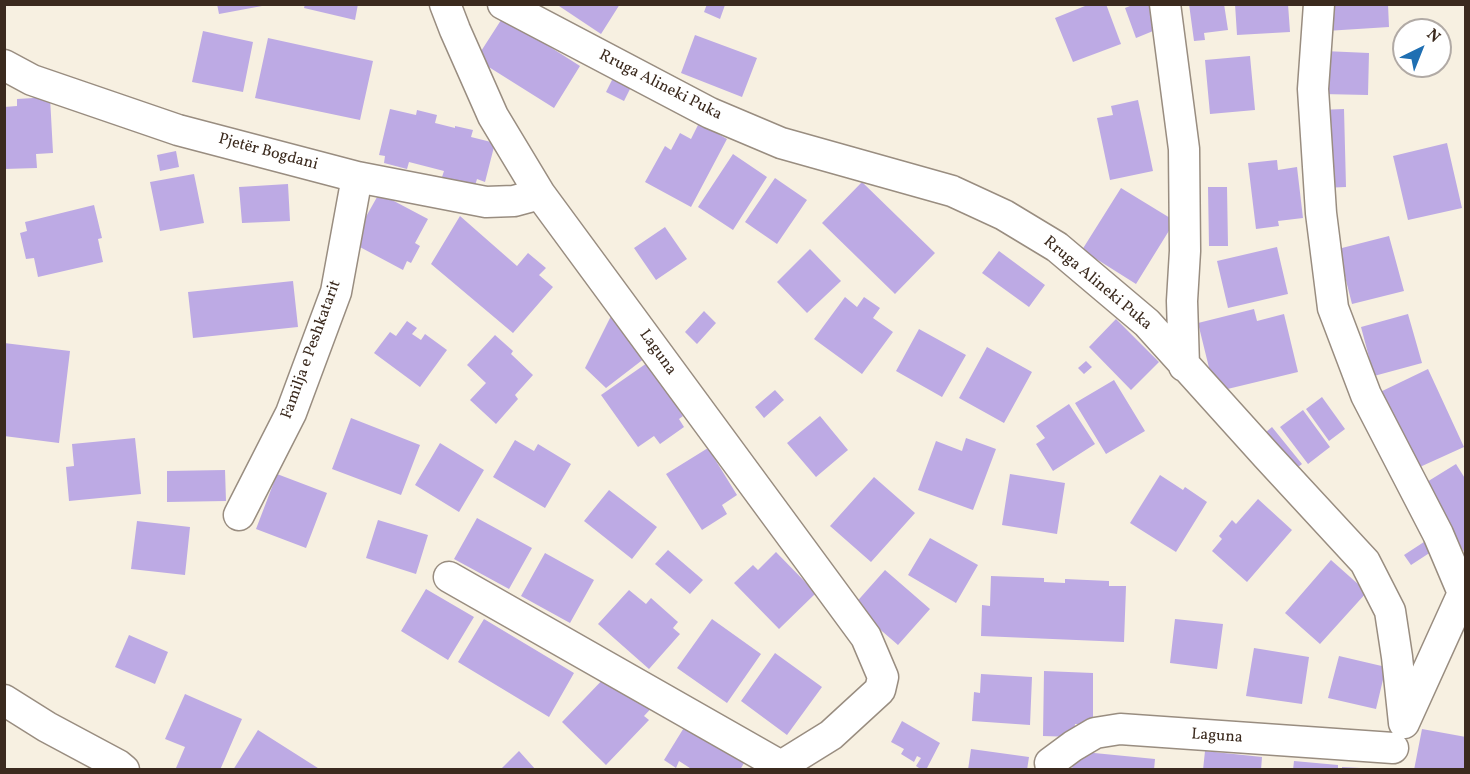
<!DOCTYPE html>
<meta charset="utf-8">
<style>
body{margin:0}
#map{position:relative;width:1470px;height:774px;overflow:hidden;background:#f7f0e1;font-family:Vollkorn,serif}
canvas{display:block}
.frame{position:absolute;inset:0;border:6px solid #3b2a1e;pointer-events:none}
.north{position:absolute;left:1392px;top:18px;width:60px;height:60px;box-sizing:border-box;background:#fff;border:2px solid #b1aaa5;border-radius:50%;rotate:43deg;font-size:16px;font-weight:700;line-height:24px;text-align:center;color:#3b2a1e}
.north::after{content:'';display:block;margin:auto;width:21px;height:27px;background:#1f6fb2;clip-path:polygon(50% 0,100% 100%,50% 72%,0 100%)}
</style>
<div id="map">
<canvas width="1470" height="774"></canvas>
<div class="frame"></div>
<div class="north">N</div>
</div>
<script>
const c = document.querySelector('canvas').getContext('2d');
c.lineJoin = 'round';
function paint(path, color) {
  c.fillStyle = color;
  c.fill(path, 'evenodd');
}
function shape(rows) {
  const path = new Path2D();
  for (const r of rows) {
    path.moveTo(r[0], r[1]);
    for (let i = 2; i < r.length; i += 2) path.lineTo(r[i], r[i + 1]);
  }
  return path;
}
function stroke(path, color, width, dash) {
  c.strokeStyle = color;
  c.lineWidth = width;
  c.lineCap = dash ? 'butt' : 'round';
  c.setLineDash(dash || []);
  c.stroke(path);
}
function drawText(font, color, halo, rows, align = 'center') {
  c.font = font + ' Vollkorn,serif';
  c.lineWidth = 4.5;
  c.setLineDash([]);
  c.textBaseline = 'middle';
  c.strokeStyle = halo;
  c.fillStyle = color;
  for (const [text, x, y, turn = 0] of rows) {
    c.save();
    c.translate(x, y);
    c.rotate((+turn || 0) * Math.PI / 180);
    c.textAlign = isNaN(turn) ? turn : align;
    if (halo) c.strokeText(text, 0, 0);
    c.fillText(text, 0, 0);
    c.restore();
  }
}
paint(shape([
 [217,4,262,4,262,6,219,14],
 [305,4,358,4,355,20,304,8],
 [556,4,620,4,601,34],
 [707,4,725,5,720,19,704,12],
 [1090,4,1106,4,1121,44,1073,62,1055,18],
 [1135,4,1149,4,1158,29,1136,38,1125,8],
 [1189,4,1224,4,1228,30,1204,33,1205,40,1194,41],
 [1235,4,1288,4,1290,32,1237,35],
 [1324,4,1388,4,1389,27,1326,31],
 [503,17,580,66,554,108,476,59],
 [203,31,253,42,243,92,192,82],
 [695,35,757,58,742,97,681,73],
 [268,38,373,61,360,120,255,98],
 [1324,51,1369,53,1368,95,1322,94],
 [1250,56,1255,110,1210,114,1205,60],
 [614,76,632,85,624,101,606,92],
 [50,97,53,153,36,154,37,168,4,169,4,107,17,106,17,99],
 [1138,100,1153,171,1110,180,1097,118,1113,115,1111,106],
 [390,109,416,115,417,110,437,115,435,123,455,128,455,126,473,130,471,137,495,143,485,182,477,179,474,189,441,180,444,171,409,162,407,169,384,163,385,156,379,155],
 [1344,109,1346,187,1322,188,1319,110],
 [699,123,727,139,691,207,645,182,665,146,671,150,680,133,691,139],
 [1447,143,1462,208,1408,220,1393,156],
 [176,151,179,167,160,171,157,155],
 [733,154,767,177,733,230,698,207],
 [1277,160,1278,170,1297,167,1303,218,1278,221,1279,226,1256,229,1248,163],
 [194,174,204,223,160,231,150,182],
 [775,178,807,200,777,244,745,222],
 [862,182,935,253,895,294,822,223],
 [288,184,290,221,242,223,239,187],
 [1208,187,1227,187,1228,246,1209,246],
 [1121,188,1175,221,1136,284,1082,250],
 [381,190,393,197,392,200,428,219,415,243,420,246,411,263,407,261,403,270,358,246,354,238],
 [94,205,102,238,98,239,103,262,38,277,34,258,26,259,20,233,27,231,25,222],
 [460,216,517,266,528,253,546,268,539,275,553,287,513,333,431,264],
 [665,227,687,259,656,280,634,248],
 [1389,236,1404,291,1352,304,1338,249],
 [1277,247,1288,294,1228,308,1217,261],
 [810,249,841,281,807,313,777,282],
 [999,251,1045,285,1029,307,982,273],
 [293,281,298,327,193,338,188,292],
 [845,297,857,307,864,297,880,308,873,318,893,332,862,374,814,339],
 [1254,309,1257,321,1284,314,1298,372,1215,392,1198,323],
 [704,311,716,323,697,344,685,332],
 [612,314,645,358,606,388,585,368],
 [1408,314,1422,363,1374,376,1361,327],
 [1116,319,1159,362,1131,390,1089,347],
 [407,321,417,328,412,334,421,340,425,334,447,350,420,387,374,353,390,332,396,336],
 [919,329,966,355,942,397,896,371],
 [495,335,513,351,511,354,533,375,515,395,518,399,496,424,470,400,486,383,467,365],
 [4,343,70,351,59,443,4,436],
 [987,347,1032,372,1004,423,959,398],
 [1086,361,1092,367,1084,374,1078,368],
 [647,363,683,416,679,419,684,427,660,444,654,436,638,447,601,395],
 [1428,369,1464,447,1411,471,1376,394],
 [1114,380,1145,431,1106,454,1075,403],
 [775,390,784,400,764,418,755,407],
 [1322,397,1345,429,1329,441,1306,409],
 [1069,404,1095,444,1053,471,1036,444,1045,438,1036,426],
 [1303,410,1330,447,1308,464,1280,427],
 [820,416,848,450,816,477,787,443],
 [351,418,420,445,401,495,332,469],
 [1272,427,1302,464,1289,474,1259,438],
 [135,438,141,494,69,501,66,467,74,466,72,444],
 [966,438,996,449,973,510,918,490,936,441,962,451],
 [515,440,534,451,538,444,571,464,545,508,493,477],
 [440,443,484,470,459,512,415,485],
 [708,448,737,495,722,505,727,514,702,530,666,474],
 [1456,464,1466,480,1466,555,1422,485],
 [225,470,226,501,167,502,167,471],
 [277,474,327,493,306,548,256,529],
 [1010,474,1065,483,1057,534,1002,525],
 [1160,475,1183,490,1185,487,1207,502,1176,552,1130,523],
 [874,477,915,513,871,562,830,526],
 [609,490,657,527,632,559,584,521],
 [1258,499,1292,530,1247,582,1212,551,1222,539,1219,536,1232,520,1236,524],
 [477,518,532,548,509,589,454,559],
 [378,520,428,535,416,574,366,558],
 [137,521,190,527,185,575,131,569],
 [930,538,978,565,956,603,908,575],
 [1427,540,1434,550,1411,565,1404,555],
 [668,550,703,580,690,594,655,564],
 [776,552,816,593,779,629,734,583,753,565,758,570],
 [545,553,594,580,570,623,521,596],
 [1331,560,1367,592,1320,644,1285,613],
 [885,570,930,609,898,645,853,606],
 [991,576,1044,578,1044,582,1065,583,1065,579,1109,581,1109,586,1126,586,1124,642,981,636,982,605,990,606],
 [426,589,474,617,448,660,401,631],
 [629,590,646,604,651,598,678,622,673,628,680,634,649,669,598,624],
 [484,619,574,673,549,717,458,662],
 [712,619,761,654,727,703,677,668],
 [1175,619,1223,624,1217,669,1170,663],
 [129,635,168,652,155,684,115,667],
 [1254,648,1309,657,1302,704,1246,696],
 [775,653,822,687,787,735,741,701],
 [1339,656,1386,667,1376,709,1328,698],
 [1044,671,1093,673,1093,724,1075,724,1074,737,1043,736],
 [609,673,658,701,644,716,649,720,606,765,562,722],
 [981,674,1032,677,1030,725,972,721,974,692,980,693],
 [185,694,242,719,220,770,180,770,176,768,185,747,165,739],
 [902,721,940,743,926,770,922,770,916,766,921,758,917,756,914,762,901,754,904,749,891,742],
 [685,726,744,763,740,770,693,770,679,761,676,768,664,760],
 [1422,729,1466,737,1466,770,1414,770],
 [258,730,321,770,233,770],
 [971,749,1029,757,1027,770,968,770],
 [519,751,536,770,500,770],
 [1074,751,1155,759,1154,770,1072,770],
 [1205,751,1262,757,1261,770,1203,770],
 [1294,761,1338,765,1338,770,1293,770],
 [1342,767,1361,768,1361,770,1342,770]
]), '#bdaae4');
const minor = shape([
 [445,4,455,30,493,116,540,194,866,637,883,677,880,690,831,735,781,766,779,770],
 [503,4,710,113,781,143,952,191,1004,215,1057,247,1147,323,1267,456,1365,562,1390,611,1397,657,1404,723],
 [1165,4,1184,149,1185,251,1182,301,1184,366],
 [1319,4,1313,89,1321,213,1333,308,1366,395,1438,534,1463,593],
 [4,65,32,80,178,130,357,177,486,202,514,201,540,194],
 [239,515,291,413,336,292,357,177],
 [449,577,781,766],
 [4,700,47,727,118,765,124,770],
 [1404,723,1463,593,1466,592],
 [1050,763,1073,746,1095,733,1120,729,1393,748]
]);
stroke(minor, '#998d80', 33);
stroke(minor, '#fff', 30);
drawText('16px', '#3b2a1e', '#fff', [
 ["Rruga Alineki Puka",660,86,27],
 ["Pjetër Bogdani",268,153,15],
 ["Rruga Alineki Puka",1097,284,40],
 ["Familja e Peshkatarit",312,350,-70],
 ["Laguna",657,353,54],
 ["Laguna",1217,737,4]
]);
</script>
